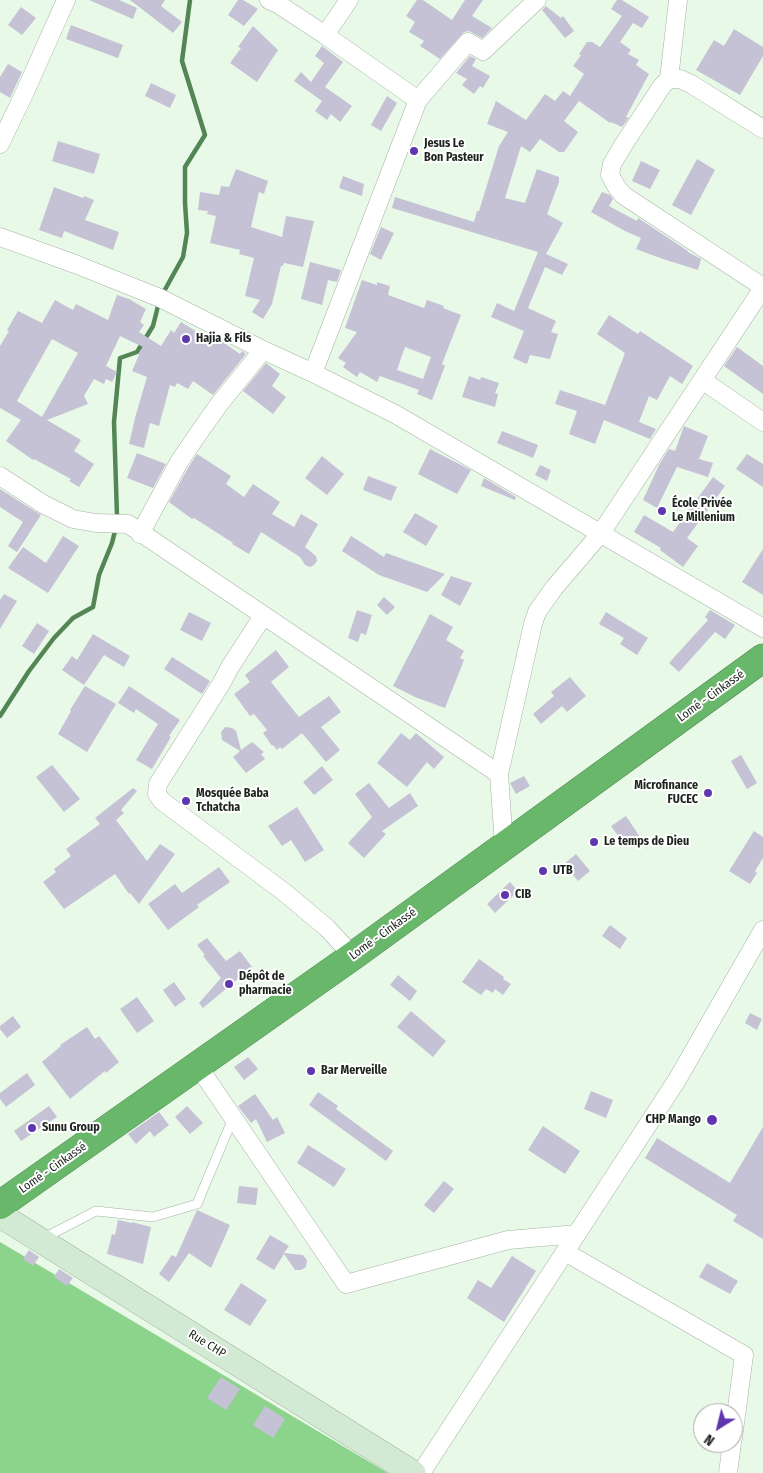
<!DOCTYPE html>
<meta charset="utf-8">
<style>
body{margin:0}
#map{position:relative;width:763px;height:1473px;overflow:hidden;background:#e9f9e8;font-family:"Fira Sans Condensed",sans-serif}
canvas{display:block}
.north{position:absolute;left:693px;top:1403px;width:50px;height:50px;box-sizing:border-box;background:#fff;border:1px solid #a5a7a5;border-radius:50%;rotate:216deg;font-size:14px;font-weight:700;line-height:20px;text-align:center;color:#1d231d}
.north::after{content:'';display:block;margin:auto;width:18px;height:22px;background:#5f36ae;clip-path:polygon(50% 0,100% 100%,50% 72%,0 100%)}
</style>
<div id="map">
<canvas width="763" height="1473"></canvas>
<div class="north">N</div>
</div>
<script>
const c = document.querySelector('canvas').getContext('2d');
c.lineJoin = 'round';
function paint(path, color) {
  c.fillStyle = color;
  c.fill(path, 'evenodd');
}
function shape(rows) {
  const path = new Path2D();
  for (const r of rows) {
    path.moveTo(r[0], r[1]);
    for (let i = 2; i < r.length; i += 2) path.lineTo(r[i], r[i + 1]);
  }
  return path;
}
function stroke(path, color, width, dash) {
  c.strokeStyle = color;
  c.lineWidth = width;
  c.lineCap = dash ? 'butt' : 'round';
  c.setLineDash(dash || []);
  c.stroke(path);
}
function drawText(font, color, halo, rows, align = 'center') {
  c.font = font + ' "Fira Sans Condensed",sans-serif';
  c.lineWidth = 4;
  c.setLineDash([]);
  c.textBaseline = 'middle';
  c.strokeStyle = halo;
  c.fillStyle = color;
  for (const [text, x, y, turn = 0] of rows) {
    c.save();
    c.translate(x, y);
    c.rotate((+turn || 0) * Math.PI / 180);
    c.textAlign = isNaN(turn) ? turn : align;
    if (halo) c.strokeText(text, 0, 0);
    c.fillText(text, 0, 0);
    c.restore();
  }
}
paint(shape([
 [0,1242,388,1473,0,1473]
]), '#8cd38c');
stroke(shape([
 [162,295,183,257,187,233,185,203,185,167,205,135,182,61,190,0],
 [117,516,114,422,120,358,137,352,153,326,159,302],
 [0,716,29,671,54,638,73,618,93,607,99,575,112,543,116,527]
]), '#538654', 4.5);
paint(shape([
 [89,0,119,0,137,8,133,19],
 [130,0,165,0,161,6,182,22,173,33],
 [238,0,243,0,258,9,244,26,228,15],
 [417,0,423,0,452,20,465,0,483,0,472,16,492,28,482,38,469,31,464,32,440,59,420,46,424,41,409,32,415,22,406,16],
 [617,0,622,0,649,17,642,28,633,23,620,42,631,50,628,54,639,60,636,65,649,74,626,117,629,118,622,127,611,122,610,123,579,101,564,121,578,132,564,152,559,152,540,139,530,152,521,146,505,198,525,203,537,169,559,177,559,182,547,214,563,223,546,254,568,264,562,275,545,267,528,308,556,321,551,332,558,334,550,359,530,355,527,364,513,358,524,331,491,317,497,303,514,311,538,252,392,208,395,197,474,222,477,211,479,211,499,146,508,132,487,124,496,101,526,120,545,94,555,101,563,91,570,96,584,74,573,66,581,55,579,54,587,42,592,42,600,47,622,16,611,9],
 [546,6,561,18,563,16,574,31,565,38,542,10],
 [21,7,36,18,22,35,8,25],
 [71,25,123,45,118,58,66,39],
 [253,26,278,50,257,82,230,63,241,48,238,47],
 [734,29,763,47,763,56,740,95,696,70,714,40,724,46],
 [322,46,343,62,325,87,352,106,340,122,331,114,327,120,315,111,322,101,294,81,301,72,311,82,324,63,315,56],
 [470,56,476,59,472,66,490,76,483,88,480,86,474,94,462,85,467,79,456,73],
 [8,64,22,72,10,98,0,92,0,77],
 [151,83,176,95,170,108,145,96],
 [387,96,397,103,381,131,371,125],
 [58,141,100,154,94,174,52,161],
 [697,159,715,170,691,215,672,205],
 [641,161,660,170,650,189,632,181],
 [236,169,268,181,264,194,259,192,251,227,282,237,286,216,314,221,303,267,284,263,283,266,281,266,272,304,263,319,252,312,260,300,245,296,254,258,239,254,240,250,210,243,216,216,207,214,208,211,198,210,200,192,219,195,221,186,229,187],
 [343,176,364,184,362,196,339,188],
 [54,187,83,198,84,196,94,200,85,220,119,232,113,250,64,231,62,238,39,230],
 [602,192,610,195,613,199,609,206,637,221,638,218,688,251,688,252,701,259,698,270,663,259,636,249,641,238,625,231,591,212],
 [381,227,394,233,381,260,370,254],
 [310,262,341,270,337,282,328,280,322,305,301,299],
 [362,280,377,285,377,282,390,286,388,295,424,308,427,300,444,306,443,308,461,315,442,364,445,366,432,400,417,394,419,390,380,376,377,382,360,372,357,377,343,367,346,363,338,358,357,332,345,328],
 [405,347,431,357,423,379,397,370],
 [117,295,129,299,146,309,140,322,144,325,139,332,161,346,171,330,174,333,181,322,217,344,220,340,240,354,242,351,246,354,213,395,193,381,188,389,177,383,175,387,170,385,159,426,150,423,144,448,129,444,135,418,147,377,132,371,139,355,138,354,143,347,120,336,106,366,117,372,112,382,106,379,104,384,94,379,84,396,88,404,47,420,81,440,74,451,94,464,79,487,69,481,71,479,34,459,33,460,6,441,21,420,0,408,0,346,9,331,7,330,18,311,42,323,55,300,73,310,76,304,108,320],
 [52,339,78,353,42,417,17,401],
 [609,315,638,334,640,331,693,366,682,384,670,376,657,400,649,396,639,422,656,429,650,439,604,420,595,444,569,434,577,411,555,404,560,390,605,405,625,353,597,334],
 [737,347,763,366,763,394,724,366],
 [266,363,280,374,272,386,286,397,273,414,243,391],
 [469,376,480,380,481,377,499,383,495,393,498,394,495,407,462,397],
 [684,426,708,436,699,459,713,463,708,477,677,467,657,508,643,500,660,463,669,449,675,451],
 [502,431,538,445,533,458,497,443],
 [430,449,471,470,457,494,418,474],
 [137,453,166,464,153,488,127,478],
 [197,454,231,476,226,484,244,497,253,484,280,502,272,514,294,527,301,514,318,524,305,547,316,556,317,561,314,565,310,567,305,565,300,557,261,532,249,554,232,544,233,543,194,518,192,519,169,502,188,468],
 [747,454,763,464,763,487,736,469],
 [322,456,344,474,327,495,305,478],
 [540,465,551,470,547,481,535,475],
 [368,476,397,487,391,501,363,490],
 [713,477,725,486,687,538,698,546,683,567,660,550,661,548,634,532,644,515,673,532],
 [484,478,516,497,515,500,481,486],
 [0,489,41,515,17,552,8,546,23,522,0,507],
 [415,513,438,526,426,546,403,532],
 [63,536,79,546,48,593,8,568,23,547,46,563],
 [351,536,384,557,386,553,445,574,427,592,379,575,342,551],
 [763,549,763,595,742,582],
 [451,576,472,583,460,606,441,595],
 [4,594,17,601,0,629,0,600],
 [384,597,395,607,387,615,377,605],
 [357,610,372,615,366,635,361,633,358,642,348,638],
 [710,610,735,625,725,639,715,632,679,672,669,663,708,620,705,617],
 [189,612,211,623,202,641,180,630],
 [606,612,648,638,637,655,620,644,624,638,599,624],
 [430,614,453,627,446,640,464,651,460,658,464,660,445,708,415,697,393,686],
 [37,623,49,631,34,654,22,646],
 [93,634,130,656,124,667,104,655,84,685,62,670,72,656,77,660],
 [276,650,289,667,271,682,299,717,329,696,341,712,321,727,340,750,326,762,302,733,282,749,280,747,277,750,273,745,272,746,263,733,267,730,254,714,250,716,234,694,250,682,245,675],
 [172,657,210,681,202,694,164,669],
 [570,677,586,696,567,712,562,706,541,724,533,714,554,696,551,692],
 [85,686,116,704,87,752,58,734,71,711,70,710],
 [129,686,180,720,169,736,171,737,152,769,136,760,158,724,136,709,134,713,118,703],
 [225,727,232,728,236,731,241,750,252,742,264,752,261,754,265,759,246,773,233,757,240,751,222,740,221,732],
 [401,733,410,740,416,733,444,757,434,769,427,762,407,787,377,763],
 [741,755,757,783,747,789,731,761],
 [52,765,80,799,64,812,36,777],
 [322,766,333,780,314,795,303,782],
 [524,776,530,786,516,794,510,783],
 [369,783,389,808,410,793,418,806,382,831,386,834,364,858,348,843,372,817,355,794],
 [133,788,137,791,121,810,124,813,116,820,147,861,160,844,175,854,139,904,130,893,129,894,115,874,64,909,43,882,56,872,54,869,71,856,66,849,100,824,95,818],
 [297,807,324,850,305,862,291,840,282,846,268,826],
 [626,816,640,837,626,847,611,826],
 [754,831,763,837,763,858,755,871,757,873,750,884,729,871],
 [576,854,590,871,578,881,564,864],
 [219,867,230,882,197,905,199,907,168,930,148,904,175,884,182,893],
 [510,882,518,891,495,913,487,904],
 [610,925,627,938,620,949,602,936],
 [207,938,226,961,240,951,252,967,238,976,239,978,203,1008,199,1003,221,978,203,956,205,955,197,945],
 [479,959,504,977,503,979,511,984,503,995,495,989,493,993,486,989,481,995,462,982],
 [398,975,417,991,410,1001,390,985],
 [174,982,186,999,175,1007,163,990],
 [137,997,154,1021,137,1033,120,1009],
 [411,1011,446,1041,433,1057,397,1027],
 [750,1013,762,1019,757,1030,745,1023],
 [13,1016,21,1027,7,1038,0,1029,0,1026],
 [87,1027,95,1039,99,1036,119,1062,106,1073,105,1071,70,1099,42,1062,61,1046,60,1045],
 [248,1057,258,1069,244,1080,234,1067],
 [27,1073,35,1085,6,1107,0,1099,0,1093],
 [591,1091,613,1100,606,1118,584,1109],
 [318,1092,338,1106,336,1109,393,1151,386,1161,309,1105],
 [255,1094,273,1120,277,1117,285,1133,267,1142,256,1119,251,1123,238,1106],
 [49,1106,57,1117,21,1141,14,1131],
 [187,1106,203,1123,190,1134,175,1117],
 [159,1112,169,1125,154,1137,150,1131,136,1144,128,1134],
 [543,1126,580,1151,565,1174,528,1150],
 [763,1127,763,1239,733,1221,737,1215,645,1158,657,1138,730,1183],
 [308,1145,346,1169,334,1187,297,1163],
 [444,1181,454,1189,434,1213,424,1205],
 [239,1186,258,1188,256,1205,237,1203],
 [197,1210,230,1225,211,1268,189,1253,169,1282,159,1274,172,1255,176,1257],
 [118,1220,132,1223,132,1222,151,1227,143,1264,107,1254,112,1234,115,1235],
 [270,1235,289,1246,284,1253,303,1255,307,1260,306,1267,301,1270,295,1270,284,1254,274,1270,256,1259],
 [29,1250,39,1257,33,1266,23,1259],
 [512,1256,536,1271,504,1322,467,1298,478,1280,491,1288],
 [707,1263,738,1281,730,1294,699,1277],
 [59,1269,73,1278,67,1286,54,1277],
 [241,1283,267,1300,250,1326,224,1310],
 [221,1377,240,1389,226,1410,207,1398],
 [265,1406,285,1419,273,1438,253,1425]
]), '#c5c2d6');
const lane = shape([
 [42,1239,96,1211,153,1217,197,1204,233,1118]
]);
const street = shape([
 [269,0,278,4,325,35,418,100,313,373],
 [325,35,349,0],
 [669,79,678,0],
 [418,100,468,42,483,51,537,0],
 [763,129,691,84,680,79,669,79,662,86,624,144,612,164,610,175,616,186,623,195,763,287],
 [0,144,25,92,66,0],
 [0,237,75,264,160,298,263,350,313,373,395,414,763,628],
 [702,380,763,422],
 [0,476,43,504,73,519,96,523,128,524,499,774,504,846],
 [140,534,179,462,198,434,220,403,263,350],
 [263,616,230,667,221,684,158,784,157,794,162,801,284,892,327,928,353,956],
 [499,774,533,624,537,612,554,588,601,533,763,288],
 [198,1066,346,1284,508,1240,577,1234],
 [565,1252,744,1355,733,1438],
 [421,1473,677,1080,763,930],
 [728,1473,732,1443]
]);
const secondary = shape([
 [0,1215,413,1473]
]);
const highway = shape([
 [0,1205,353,956,763,658]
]);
stroke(lane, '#a4b3a3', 10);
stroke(street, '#a4b3a3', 19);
stroke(secondary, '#a4b3a3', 26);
stroke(highway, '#4e8350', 29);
stroke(lane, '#fff', 9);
stroke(street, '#fff', 18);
stroke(secondary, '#d2e9d3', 25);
stroke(highway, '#69b76b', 28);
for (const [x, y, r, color] of [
 [414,151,5,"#5f36ae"],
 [186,339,5,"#5f36ae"],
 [662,511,5,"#5f36ae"],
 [708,793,5,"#5f36ae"],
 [186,801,5,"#5f36ae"],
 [594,842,5,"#5f36ae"],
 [543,871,5,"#5f36ae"],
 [505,895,5,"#5f36ae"],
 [229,984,5,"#5f36ae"],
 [311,1071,5,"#5f36ae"],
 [712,1120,6,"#5f36ae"],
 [32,1128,5,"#5f36ae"]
]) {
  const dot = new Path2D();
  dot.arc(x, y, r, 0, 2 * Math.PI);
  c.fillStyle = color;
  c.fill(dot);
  stroke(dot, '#fff', 2);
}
drawText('bold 12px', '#1d231d', '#fff', [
 ["Jesus Le",424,144],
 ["Bon Pasteur",424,158],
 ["Hajia & Fils",196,339],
 ["École Privée",672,504],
 ["Le Millenium",672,518],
 ["Microfinance",698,786,"right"],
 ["FUCEC",698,800,"right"],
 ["Mosquée Baba",196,794],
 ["Tchatcha",196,808],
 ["Le temps de Dieu",604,842],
 ["UTB",553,871],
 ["CIB",515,895],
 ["Dépôt de",239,977],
 ["pharmacie",239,991],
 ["Bar Merveille",321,1071],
 ["CHP Mango",701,1120,"right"],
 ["Sunu Group",42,1128]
], 'left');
drawText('12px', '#1d231d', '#fff', [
 ["Lomé - Cinkassé",711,696,-36],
 ["Lomé - Cinkassé",383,934,-36],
 ["Lomé - Cinkassé",53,1168,-35],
 ["Rue CHP",207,1344,32]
]);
</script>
